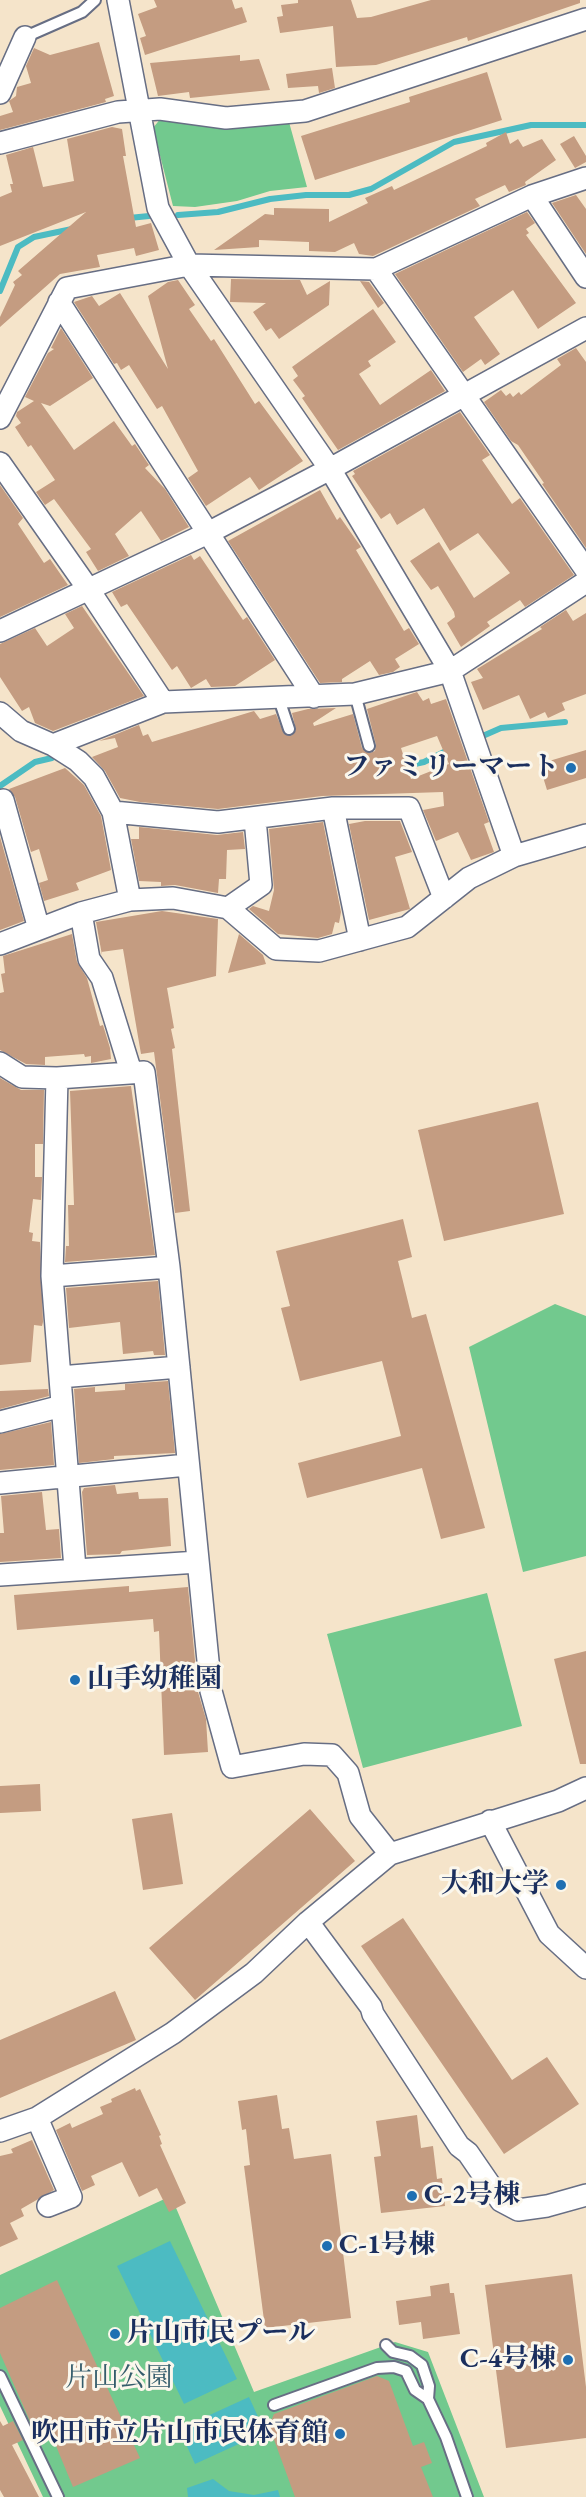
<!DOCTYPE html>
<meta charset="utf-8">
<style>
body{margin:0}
canvas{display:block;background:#f5e4ca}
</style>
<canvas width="586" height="2497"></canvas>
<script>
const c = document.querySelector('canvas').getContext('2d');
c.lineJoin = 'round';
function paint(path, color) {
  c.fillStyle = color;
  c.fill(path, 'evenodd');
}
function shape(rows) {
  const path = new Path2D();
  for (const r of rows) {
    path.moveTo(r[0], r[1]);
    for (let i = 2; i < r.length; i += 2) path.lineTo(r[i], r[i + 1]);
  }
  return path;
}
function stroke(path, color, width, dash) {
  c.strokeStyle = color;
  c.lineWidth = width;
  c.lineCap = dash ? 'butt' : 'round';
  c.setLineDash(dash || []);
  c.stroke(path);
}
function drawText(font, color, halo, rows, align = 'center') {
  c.font = font + ' "EB Garamond","Noto Serif JP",serif';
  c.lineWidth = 6;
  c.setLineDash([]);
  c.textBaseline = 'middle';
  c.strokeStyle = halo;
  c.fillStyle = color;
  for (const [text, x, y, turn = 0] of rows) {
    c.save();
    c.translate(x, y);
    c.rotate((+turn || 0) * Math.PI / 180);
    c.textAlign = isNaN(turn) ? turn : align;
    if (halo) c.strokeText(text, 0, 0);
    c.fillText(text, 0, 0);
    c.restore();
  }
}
paint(shape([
 [161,118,289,122,307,187,270,191,237,201,195,207,173,206,153,128],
 [555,1304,586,1316,586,1556,523,1572,469,1347],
 [487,1593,522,1726,363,1768,327,1634],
 [171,2196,254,2392,395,2342,428,2352,484,2497,43,2497,0,2406,0,2275]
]), '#72c98e');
paint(shape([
 [170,2241,237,2379,184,2404,117,2266],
 [249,2397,265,2432,195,2464,179,2429],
 [213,2479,229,2491,254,2495,278,2490,280,2497,188,2497,187,2488]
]), '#4cbbc2');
stroke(shape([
 [178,215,218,212,270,199,306,195,349,195,371,189,454,142,531,125,586,125],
 [129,218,149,216],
 [0,291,18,247,34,237,72,229],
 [485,735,501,728,565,722],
 [401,767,424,762,450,749],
 [0,786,35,762,52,758]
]), '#4cbbc2', 6);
paint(shape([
 [154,0,232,0,235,9,242,7,247,22,145,55,140,38,146,36,138,14,157,7],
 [298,0,351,0,357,18,371,17,431,0,580,0,580,3,468,41,467,37,376,65,336,67,333,26,280,33,277,17,283,16,281,5,298,3],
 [99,42,114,96,105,99,106,102,0,130,0,116,13,112,9,101,16,96,17,87,31,83,26,66,34,48,50,55],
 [240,55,240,61,259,59,270,90,190,98,189,92,158,96,150,63],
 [332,68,335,88,319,93,318,86,288,88,286,74],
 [487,72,502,120,315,180,301,136,410,102,409,97],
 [112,127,122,129,126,156,123,156,136,227,151,223,159,250,136,256,134,248,97,255,100,267,60,274,0,327,0,317,15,285,13,282,22,275,18,271,86,212,0,246,0,197,12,192,10,184,13,184,6,155,33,147,43,187,74,181,67,139],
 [506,132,510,144,518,139,523,147,542,139,556,160,525,182,526,185,509,192,505,185,475,199,480,206,373,256,359,254,354,243,335,252,309,251,309,242,259,240,259,247,214,250,265,214,274,215,274,208,329,209,329,222,368,203,365,198,392,186,394,190,487,146,486,143],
 [574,136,586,156,586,162,575,168,560,144],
 [576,195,586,209,586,254,552,203],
 [527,212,535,223,526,229,529,233,526,235,576,303,538,329,513,290,474,317,500,354,485,365,481,359,463,372,395,274],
 [231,279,300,280,307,295,330,281,329,305,279,339,271,328,266,331,253,312,266,303,230,302],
 [178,280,195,305,189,309,211,341,214,339,255,404,259,401,303,461,259,490,250,477,206,506,188,478,198,471,162,406,157,409,129,365,121,370,117,363,114,364,74,302,92,296,99,306,120,293,168,369,148,296,168,282],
 [360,281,369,282,384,303,378,308],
 [373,309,396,342,368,361,371,366,359,374,380,405,431,370,445,391,338,450,302,398,305,396,293,380,298,376,292,367],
 [61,328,93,378,50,406,41,403,74,450,114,421,132,446,135,444,149,465,145,468,165,489,189,527,161,541,141,511,115,534,129,556,98,571,86,552,91,549,54,499,45,505,36,492,55,480,31,445,28,447,15,427,21,423,16,416,17,412,34,401,25,397,48,353,54,349,51,348],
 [576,348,586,362,586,548,542,484,544,483,518,445,511,441,484,402,501,390,506,396,510,393,513,397,519,392,521,395,561,365,557,359],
 [460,412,490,455,482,460,512,504,520,498,574,575,525,607,520,600,487,622,490,626,461,647,447,623,455,617,454,612,438,586,431,590,410,561,439,542,474,598,510,573,478,533,450,551,424,508,397,525,390,513,381,519,352,476,355,474,353,471],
 [0,485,23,518,18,524,44,563,50,559,68,585,0,617],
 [320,490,337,520,340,517,361,547,356,550,404,631,409,628,419,644,395,659,400,667,393,672,379,675,370,661,342,679,342,682,320,683,228,541],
 [191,555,194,560,200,556,243,620,247,617,275,660,235,686,211,687,206,679,191,688,177,666,172,670,127,604,121,607,112,592],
 [82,606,144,696,53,731,35,723,29,707,22,711,0,677,0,644,35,628,47,646,74,628,65,614],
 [566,610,573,621,586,613,586,694,562,703,565,710,548,718,545,712,530,719,519,695,483,710,471,682,483,678,477,669,542,629,540,627],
 [417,692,423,701,429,698,431,704,446,699,489,822,484,824,494,852,471,860,458,832,436,841,423,810,444,806,443,792,322,796,218,809,140,802,120,798,105,771,92,757,118,747,115,738,99,741,139,725,143,736,148,734,152,742,254,711,260,719,276,714,284,734,291,736,296,730,292,713,308,709,336,708,313,723,314,726,353,714,362,748,370,753,375,751,376,745,367,709],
 [437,736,449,764,411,779,401,748],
 [586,750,586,778,547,790,539,764],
 [65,768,84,785,101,816,111,870,76,883,79,890,44,901,39,883,48,880,39,849,31,852,15,797,9,789],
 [365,821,400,821,412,852,395,857,410,909,369,920,349,824],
 [323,822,341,912,339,923,335,922,332,934,318,938,278,934,249,909,253,906,269,911,274,890,269,829],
 [139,827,217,835,243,832,245,849,227,850,226,879,219,879,218,893,175,885,161,886,161,882,139,881,131,839,139,839],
 [0,837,24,921,0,930],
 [162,911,218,919,216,976,167,988,174,1028,171,1029,175,1048,172,1049,190,1211,175,1213,154,1052,141,1054,123,949,101,952,102,955,96,922],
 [72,934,77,962,87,978,100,1026,103,1025,110,1048,111,1059,91,1063,91,1056,85,1057,84,1054,45,1057,45,1065,26,1064,0,1050,0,993,4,992,1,974,5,973,3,956],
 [239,934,263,955,266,964,228,973],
 [0,1078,21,1090,44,1090,43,1144,35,1144,35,1177,42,1177,41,1200,33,1199,29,1232,33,1233,32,1241,40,1242,43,1322,42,1326,34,1325,31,1362,0,1365],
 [131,1086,155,1255,65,1262,66,1246,69,1246,68,1205,74,1205,70,1091],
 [538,1102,564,1214,444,1241,418,1130],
 [403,1219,412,1257,398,1261,412,1318,426,1314,485,1528,441,1539,422,1468,307,1498,298,1463,401,1436,382,1361,300,1381,281,1308,290,1306,276,1251],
 [158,1281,165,1355,154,1355,153,1351,123,1354,120,1322,69,1328,66,1288],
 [168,1381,175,1453,114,1456,114,1459,79,1463,74,1389,95,1387,95,1392,125,1390,125,1384],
 [48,1389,49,1396,0,1409,0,1391],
 [51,1422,54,1465,0,1470,0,1434],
 [115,1485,117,1494,138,1492,139,1499,168,1498,171,1546,122,1551,120,1554,87,1555,82,1492,84,1488],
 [42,1492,46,1530,59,1529,61,1558,0,1562,0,1533,4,1533,1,1496],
 [129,1586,129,1592,188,1587,198,1692,206,1719,208,1752,164,1755,159,1631,154,1632,153,1619,17,1630,14,1595],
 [586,1651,586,1764,580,1764,554,1659],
 [40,1784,41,1811,0,1813,0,1786],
 [310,1809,355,1861,195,2000,149,1948],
 [172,1813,183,1884,143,1890,132,1819],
 [403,1918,512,2080,547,2057,579,2104,504,2154,361,1946],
 [115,1991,136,2040,0,2098,0,2040],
 [135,2088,136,2091,140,2089,161,2135,159,2136,162,2144,160,2145,186,2203,169,2212,157,2188,139,2197,122,2162,91,2176,95,2185,82,2191,56,2130,70,2123,72,2128,103,2114,100,2107,112,2102,111,2099],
 [277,2095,282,2129,289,2128,294,2159,331,2154,351,2318,265,2328,244,2166,250,2165,246,2129,242,2130,238,2101],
 [417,2115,421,2148,433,2146,437,2179,442,2178,445,2206,381,2213,374,2157,381,2156,376,2121],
 [32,2140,54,2190,21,2209,24,2216,10,2223,18,2239,0,2247,0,2156,13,2153,11,2149],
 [572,2274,586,2387,586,2438,506,2448,485,2285],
 [57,2280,140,2458,73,2487,49,2429,36,2435,0,2353,0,2308],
 [449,2283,450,2293,454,2293,460,2334,423,2339,421,2322,399,2325,396,2301,431,2296,430,2286],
 [377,2376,389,2381,413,2446,424,2442,432,2463,421,2467,433,2497,295,2497,269,2426,274,2414],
 [0,2421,3,2426,13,2421,23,2440,12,2445,39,2497,4,2497,0,2490]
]), '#c49c81');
const lane = shape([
 [25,37,82,12,95,0],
 [355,694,369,746],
 [279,699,289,729],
 [386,2345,393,2352,410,2356,422,2365,429,2386,428,2399,446,2437,467,2497],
 [0,2376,58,2497],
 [274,2405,377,2368,394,2367,406,2371,415,2390,428,2399]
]);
const street = shape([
 [118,0,158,208,189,265,330,469,450,671,514,856,586,835],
 [0,93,25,37],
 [0,143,118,112,160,109,226,118,305,111,586,19],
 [532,196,586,277],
 [376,269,586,570],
 [59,302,314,697],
 [0,418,67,288,189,265,376,269,532,196,586,178],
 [0,463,89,590,163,702],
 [0,631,208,533,330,469,586,328],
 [0,713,21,731,53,745,78,761,94,777,113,812,130,900],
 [53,745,163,702,355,694,450,671,586,582],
 [3,800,39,929],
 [333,808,360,940],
 [113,812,218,822,333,808,409,808,444,898],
 [228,908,261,885,255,819],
 [81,913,89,959,102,978,131,1072],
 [0,944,81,913,130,900,173,898,228,908,276,949,319,951,407,927,469,878,514,856],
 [0,1063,22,1077,57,1078,144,1072,169,1267,211,1691,232,1767,304,1754,332,1755,348,1773,360,1816,390,1854],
 [57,1078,52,1276,75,1569],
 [52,1276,169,1267],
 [60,1377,179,1367],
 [0,1422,62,1406],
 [0,1483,187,1465],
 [0,1575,198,1562],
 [490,1821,549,1934,586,1968],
 [308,1922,371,2007,373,2014,459,2146,468,2153,501,2201,518,2210,547,2206,586,2195],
 [37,2118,71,2197,48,2206],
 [0,2131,37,2118,173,2033,254,1973,308,1922,390,1854,558,1801,586,1788]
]);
stroke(lane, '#676e84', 14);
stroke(street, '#676e84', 24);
stroke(lane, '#fff', 10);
stroke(street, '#fff', 21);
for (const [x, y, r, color] of [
 [571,768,6,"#1f6fb2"],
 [75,1680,6,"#1f6fb2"],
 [561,1885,6,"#1f6fb2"],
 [412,2196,6,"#1f6fb2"],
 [327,2246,6,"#1f6fb2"],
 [115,2334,6,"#1f6fb2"],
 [568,2360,6,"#1f6fb2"],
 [340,2434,6,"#1f6fb2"]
]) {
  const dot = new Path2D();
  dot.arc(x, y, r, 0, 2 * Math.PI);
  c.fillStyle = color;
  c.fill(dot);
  stroke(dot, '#fbf7ec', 2);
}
drawText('bold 27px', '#1b2f5e', '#fbf7ec', [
 ["ファミリーマート",559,768],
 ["山手幼稚園",87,1680,"left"],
 ["大和大学",549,1885],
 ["C-2号棟",424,2196,"left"],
 ["C-1号棟",339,2246,"left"],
 ["片山市民プール",127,2334,"left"],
 ["C-4号棟",556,2360],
 ["吹田市立片山市民体育館",328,2434]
], 'right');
drawText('27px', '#355d6c', '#fbf7ec', [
 ["片山公園",119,2379]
]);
</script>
